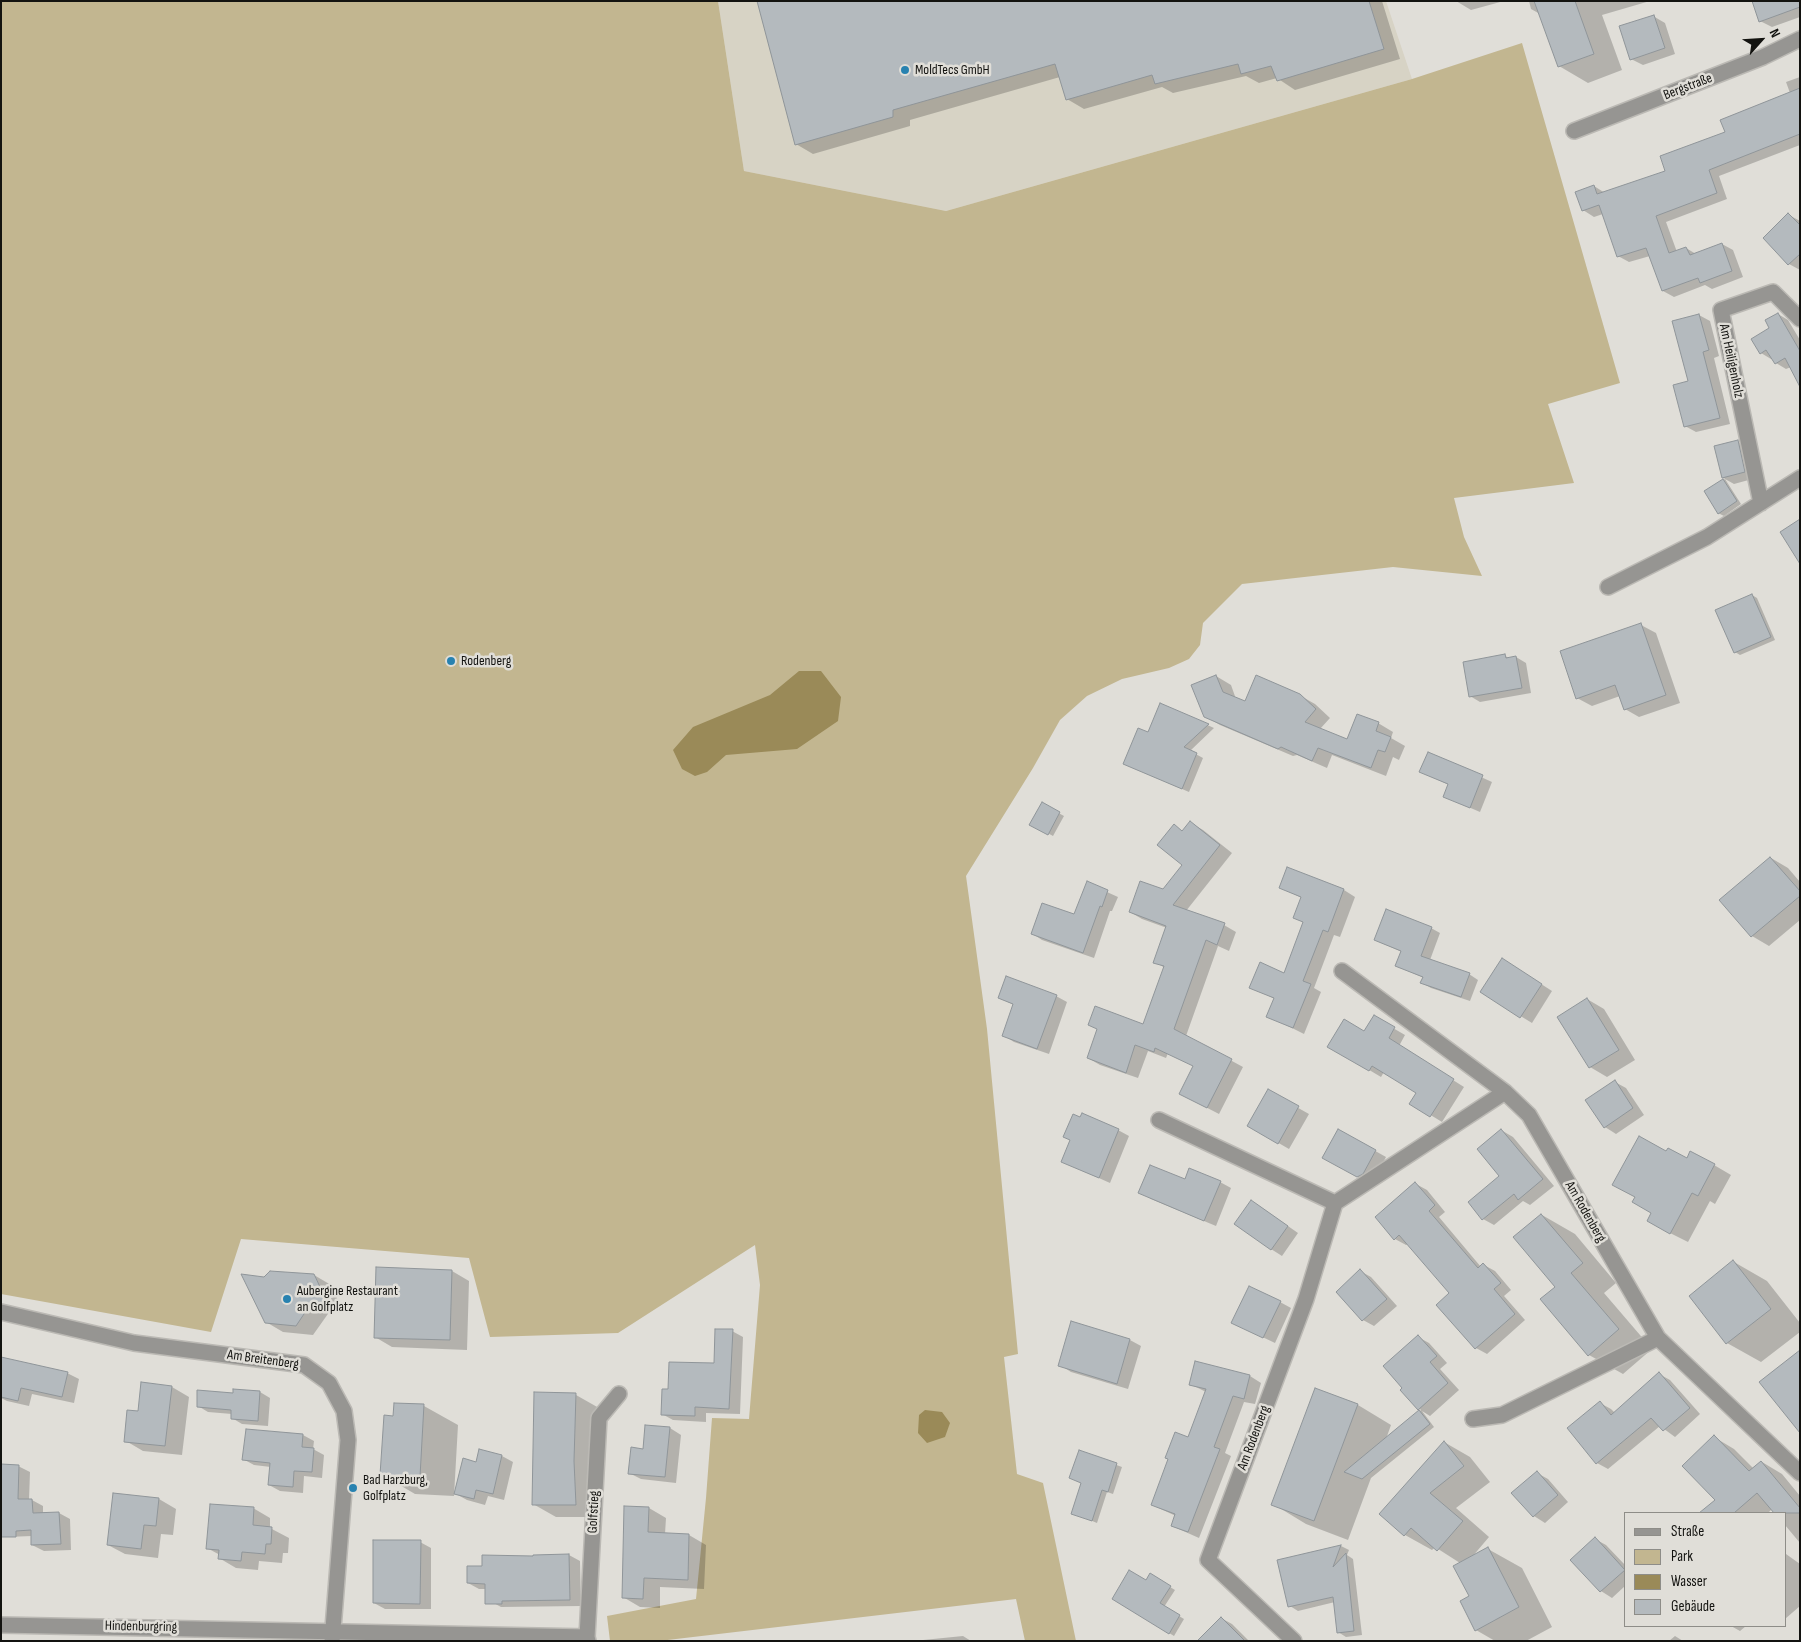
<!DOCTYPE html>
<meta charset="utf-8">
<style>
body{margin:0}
#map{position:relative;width:1801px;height:1642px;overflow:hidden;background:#e0ded8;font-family:"Sofia Sans Condensed",sans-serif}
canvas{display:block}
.frame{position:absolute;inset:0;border:2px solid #131310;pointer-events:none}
.legend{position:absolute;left:1624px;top:1512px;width:162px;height:115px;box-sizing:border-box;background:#e0ded8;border:1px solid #8e8d88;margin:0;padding:6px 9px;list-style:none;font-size:15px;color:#131310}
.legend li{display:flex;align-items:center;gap:10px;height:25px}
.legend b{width:25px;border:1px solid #8e8d88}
.north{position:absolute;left:1736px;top:15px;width:50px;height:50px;-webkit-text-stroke:4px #e0ded8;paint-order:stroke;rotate:64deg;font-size:14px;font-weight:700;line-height:20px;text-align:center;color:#131310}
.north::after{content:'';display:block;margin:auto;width:18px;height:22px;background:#131310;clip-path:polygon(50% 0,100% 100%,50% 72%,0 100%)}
</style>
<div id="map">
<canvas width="1801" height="1642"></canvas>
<div class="frame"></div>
<ul class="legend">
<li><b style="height:6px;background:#969592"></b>Straße</li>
<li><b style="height:14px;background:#c2b690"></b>Park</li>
<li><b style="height:14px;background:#9a8a58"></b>Wasser</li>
<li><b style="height:14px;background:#b4babe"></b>Gebäude</li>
</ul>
<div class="north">N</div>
</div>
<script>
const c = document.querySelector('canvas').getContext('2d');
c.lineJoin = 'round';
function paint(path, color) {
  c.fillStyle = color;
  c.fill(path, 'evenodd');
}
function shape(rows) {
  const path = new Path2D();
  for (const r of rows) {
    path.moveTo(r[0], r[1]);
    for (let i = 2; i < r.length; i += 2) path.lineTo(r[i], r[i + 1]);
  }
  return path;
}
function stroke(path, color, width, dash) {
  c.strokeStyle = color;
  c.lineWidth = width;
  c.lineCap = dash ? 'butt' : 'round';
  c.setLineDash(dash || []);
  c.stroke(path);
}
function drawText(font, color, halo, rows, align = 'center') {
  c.font = font + ' "Sofia Sans Condensed",sans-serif';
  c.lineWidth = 5;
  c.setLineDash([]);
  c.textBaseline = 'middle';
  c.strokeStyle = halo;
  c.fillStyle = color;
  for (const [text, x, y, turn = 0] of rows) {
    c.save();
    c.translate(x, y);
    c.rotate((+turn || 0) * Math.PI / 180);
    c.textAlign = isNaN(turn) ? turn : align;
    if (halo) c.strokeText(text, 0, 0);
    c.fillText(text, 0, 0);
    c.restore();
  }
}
paint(shape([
 [718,1,1386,1,1412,79,946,211,744,171]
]), '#d7d3c5');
paint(shape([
 [1,1,718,1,744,171,946,211,1412,79,1522,43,1620,383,1548,404,1574,483,1454,498,1464,537,1482,576,1393,567,1242,584,1203,623,1200,645,1189,659,1169,668,1122,679,1087,696,1060,720,1033,768,966,876,987,1029,1018,1354,1004,1357,1017,1474,1043,1483,1076,1641,1025,1641,1016,1599,659,1641,610,1641,607,1616,696,1599,706,1498,712,1418,749,1419,760,1285,755,1245,618,1333,490,1337,469,1258,241,1239,211,1332,1,1294]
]), '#c2b690');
paint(shape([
 [799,671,821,671,841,697,838,721,797,749,726,755,707,772,695,776,682,769,673,750,693,727,770,695],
 [925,1410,942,1412,950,1423,945,1437,927,1443,918,1433,919,1415]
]), '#9a8a58');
paint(shape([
 [758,1,1382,1,1400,59,1295,90,1277,78,1259,83,1246,76,1173,93,1162,87,1084,109,1067,99,1060,77,910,120,910,126,813,154,796,144],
 [1456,1,1504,1,1471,10],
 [1529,1,1650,1,1602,15,1622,70,1588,83,1559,66,1540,14,1531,9],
 [1797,1,1800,9,1800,17,1772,27,1760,21],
 [1653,16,1665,23,1675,54,1643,65,1631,59],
 [1800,77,1800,145,1719,176,1727,199,1666,222,1677,252,1686,248,1696,254,1722,244,1733,250,1743,277,1712,289,1705,285,1674,297,1663,291,1650,256,1629,262,1618,256,1603,214,1594,217,1583,210,1594,186,1605,193,1667,171,1790,93,1786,82],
 [1789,215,1800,221,1800,270,1789,264],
 [1778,314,1788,320,1800,340,1800,384,1791,367,1786,369,1776,363,1773,358,1771,359,1761,353],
 [1699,315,1710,321,1719,356,1714,358,1730,424,1696,432,1685,426],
 [1738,442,1749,448,1756,478,1734,484,1725,479,1741,504,1724,516,1718,513,1705,491,1725,479,1723,477],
 [1752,595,1757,598,1775,640,1740,655,1735,652],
 [1641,625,1656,633,1680,703,1639,717,1625,709,1620,696,1592,706,1577,698],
 [1505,656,1509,658,1516,657,1526,663,1531,693,1480,702,1470,696],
 [1216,676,1231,685,1236,699,1246,703,1299,695,1315,704,1330,718,1320,729,1348,741,1378,723,1393,732,1391,738,1405,746,1399,760,1393,757,1386,776,1332,755,1327,768,1297,755,1293,756,1220,725,1205,716],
 [1161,704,1214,728,1190,751,1203,758,1189,792,1124,764,1148,734],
 [1452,764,1492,782,1480,812,1445,797,1449,785,1421,772],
 [1042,804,1064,816,1053,836,1031,824],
 [1191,823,1203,830,1232,853,1186,911,1224,925,1236,932,1229,951,1218,946,1186,1036,1243,1067,1219,1114,1192,1100,1194,1066,1168,1053,1166,1058,1148,1051,1138,1078,1100,1065,1088,1058,1144,1025,1165,968,1155,962,1167,928,1142,919,1130,912,1163,891,1184,865,1174,826,1184,832],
 [1771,858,1788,868,1800,882,1800,920,1769,946,1752,936],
 [1288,868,1344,890,1355,897,1340,937,1334,935,1314,988,1321,992,1304,1034,1268,1016,1275,999,1251,987,1284,974,1304,923,1294,917,1302,898,1281,888],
 [1087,883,1118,897,1112,911,1110,911,1094,958,1042,940,1033,934,1074,916],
 [1431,928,1440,933,1430,960,1469,974,1478,980,1470,1001,1431,988,1422,983,1424,978,1396,966,1402,952,1375,940],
 [1513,966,1552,991,1532,1023,1481,992],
 [1056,996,1067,1002,1049,1054,1014,1042,1003,1035,1014,1005,999,998],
 [1587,999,1604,1009,1635,1060,1607,1077,1590,1067,1558,1017],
 [1374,1017,1405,1035,1399,1046,1464,1087,1442,1122,1411,1103,1417,1093,1384,1072,1381,1077,1329,1046,1365,1033],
 [1615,1082,1626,1088,1644,1115,1616,1134,1605,1127],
 [1268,1091,1309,1114,1289,1149,1249,1126],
 [1118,1130,1129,1136,1110,1183,1063,1162,1072,1140],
 [1338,1130,1386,1157,1374,1180,1369,1183,1323,1157],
 [1501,1130,1513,1137,1554,1186,1530,1205,1523,1201,1494,1225,1483,1219,1500,1176],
 [1667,1153,1687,1160,1714,1165,1731,1175,1715,1204,1710,1201,1688,1242,1666,1231,1653,1212],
 [1185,1181,1220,1182,1231,1188,1216,1226,1151,1199,1140,1192],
 [1416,1184,1427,1190,1445,1212,1439,1217,1481,1267,1484,1265,1495,1271,1511,1290,1504,1296,1525,1320,1487,1354,1476,1348,1451,1294,1408,1244,1406,1245,1395,1239,1377,1217],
 [1262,1208,1298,1233,1282,1256,1271,1249],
 [1542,1215,1575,1234,1616,1283,1604,1293,1652,1349,1623,1374,1589,1355,1557,1287],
 [1734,1262,1767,1281,1800,1323,1800,1332,1761,1362,1727,1343],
 [377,1268,452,1271,469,1281,467,1350,392,1347,375,1337],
 [1360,1271,1371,1277,1397,1306,1374,1326,1363,1320],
 [314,1275,331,1285,343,1311,330,1311,313,1335,283,1332,266,1322,265,1278],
 [1280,1302,1291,1308,1275,1343,1233,1323],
 [732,1331,743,1337,740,1414,706,1413,706,1422,673,1420,662,1414,669,1391,715,1364],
 [1418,1337,1429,1343,1447,1363,1440,1369,1459,1390,1430,1416,1422,1411,1434,1427,1371,1478,1348,1540,1306,1524,1273,1504,1316,1390,1358,1405,1391,1425,1386,1439,1421,1410,1401,1390,1404,1388],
 [1130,1340,1141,1346,1128,1389,1071,1372,1060,1365],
 [1,1372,67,1373,79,1379,74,1403,32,1394,29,1406,7,1401,1,1398],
 [1659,1374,1670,1380,1700,1414,1675,1437,1660,1426,1608,1469,1597,1463,1600,1403,1611,1409,1615,1413],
 [1250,1376,1261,1383,1255,1404,1244,1402,1225,1453,1231,1456,1199,1538,1172,1526,1176,1516,1152,1505,1188,1438,1206,1392,1190,1384],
 [172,1387,189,1397,182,1455,143,1451,126,1441,140,1412],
 [234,1390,260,1392,270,1398,268,1426,242,1424,232,1418,232,1414,208,1412,198,1406,234,1394],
 [535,1394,576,1395,599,1408,599,1517,556,1517,533,1504],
 [395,1404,424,1406,458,1425,454,1496,415,1494,381,1474,394,1417],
 [646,1426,670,1428,681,1435,676,1483,641,1479,629,1473,644,1450],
 [303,1435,314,1441,313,1449,324,1455,322,1478,304,1476,303,1493,280,1491,269,1485,271,1467,254,1465,243,1459],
 [1714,1437,1734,1449,1754,1469,1762,1462,1782,1474,1800,1496,1800,1543,1785,1525,1785,1513,1775,1513,1772,1509,1768,1513,1701,1513,1717,1500],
 [1444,1442,1470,1457,1490,1482,1456,1508,1489,1537,1472,1557,1488,1549,1522,1568,1552,1627,1526,1641,1495,1641,1476,1630,1471,1597,1460,1563,1435,1547,1432,1550,1405,1535,1381,1514],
 [1080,1452,1122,1467,1113,1494,1107,1492,1097,1523,1073,1513,1083,1483],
 [502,1456,513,1462,504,1500,488,1496,485,1505,467,1500,456,1494,477,1463],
 [18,1466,30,1472,29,1500,32,1500,43,1506,43,1514,59,1513,70,1519,71,1550,44,1551,32,1545,32,1536,7,1537,1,1534],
 [1537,1473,1548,1479,1568,1502,1545,1523,1534,1516],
 [114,1494,159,1499,176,1509,173,1535,161,1534,158,1558,125,1554,108,1545],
 [253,1508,270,1518,270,1528,289,1538,288,1553,283,1553,282,1563,259,1561,258,1570,236,1568,219,1558,220,1555,207,1548],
 [649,1508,666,1518,665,1534,689,1535,706,1545,704,1589,660,1587,660,1608,640,1607,623,1597],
 [1595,1539,1606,1545,1625,1565,1625,1586,1612,1598,1601,1591,1572,1560],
 [420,1542,431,1548,431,1609,385,1609,374,1603],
 [1341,1546,1349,1550,1347,1555,1353,1559,1362,1635,1346,1637,1338,1632,1335,1602,1298,1611,1290,1606,1279,1561],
 [1786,1554,1800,1564,1800,1606,1785,1619],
 [569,1555,580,1561,581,1606,501,1607,490,1601,487,1589,479,1589,468,1583,483,1567,534,1558],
 [1150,1575,1175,1590,1164,1607,1184,1619,1174,1636,1114,1599,1146,1582],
 [1221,1618,1232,1624,1249,1641,1199,1641],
 [1731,1626,1746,1626,1740,1631],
 [963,1636,971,1641,913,1641],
 [1675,1636,1683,1641,1669,1641]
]), '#0003');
const building = shape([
 [757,1,1369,1,1384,49,1277,81,1271,66,1241,74,1238,64,1155,84,1152,75,1066,100,1055,64,893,110,893,117,795,145,757,1],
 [1534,1,1575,1,1594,54,1558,67,1534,1],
 [1752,1,1800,1,1800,7,1759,22,1752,1],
 [1654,15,1665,48,1630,60,1619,26,1654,15],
 [1800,88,1800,134,1709,170,1717,193,1656,216,1669,253,1686,247,1690,255,1722,243,1732,271,1700,283,1698,278,1662,291,1646,248,1617,257,1599,205,1582,211,1575,192,1594,185,1597,194,1665,171,1660,156,1725,132,1720,120,1800,88],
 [1788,213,1800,225,1800,254,1788,265,1763,238,1788,213],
 [1778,313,1800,351,1800,387,1785,358,1775,364,1766,350,1760,354,1751,339,1769,328,1765,320,1778,313],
 [1699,314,1709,350,1703,352,1720,418,1684,427,1673,385,1688,381,1672,321,1699,314],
 [1738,440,1745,472,1722,478,1714,446,1738,440],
 [1723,479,1737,501,1718,514,1704,491,1723,479],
 [1800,519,1800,564,1780,532,1800,519],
 [1752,594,1771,637,1734,653,1715,610,1752,594],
 [1641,623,1666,695,1624,710,1615,685,1576,699,1560,651,1641,623],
 [1505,654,1506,658,1516,656,1522,688,1469,697,1463,662,1505,654],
 [1216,675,1223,692,1245,701,1256,675,1300,694,1316,709,1305,722,1347,739,1357,714,1379,722,1376,731,1391,737,1385,752,1378,750,1371,768,1318,748,1312,761,1281,747,1278,749,1204,717,1191,685,1216,675],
 [1160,703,1209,724,1184,747,1197,753,1182,789,1123,764,1138,728,1148,732,1160,703],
 [1428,752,1483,775,1470,808,1443,797,1448,784,1419,772,1428,752],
 [1042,802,1060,812,1048,835,1029,825,1042,802],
 [1190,821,1220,845,1173,905,1225,923,1217,945,1206,940,1174,1029,1232,1059,1207,1108,1179,1094,1193,1066,1155,1048,1154,1052,1135,1045,1126,1073,1087,1058,1097,1029,1088,1025,1095,1006,1143,1024,1164,966,1153,963,1166,926,1129,912,1140,881,1163,889,1182,865,1157,845,1174,824,1182,831,1190,821],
 [1770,857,1800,891,1800,896,1751,937,1719,900,1770,857],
 [1287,867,1344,889,1328,932,1323,930,1303,981,1311,984,1293,1028,1266,1017,1274,998,1249,988,1260,962,1284,973,1303,922,1293,918,1301,897,1279,888,1287,867],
 [1087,881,1108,890,1102,907,1100,906,1083,953,1031,934,1042,903,1074,914,1087,881],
 [1386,909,1432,927,1421,956,1470,973,1461,997,1420,983,1423,977,1395,966,1401,951,1374,940,1386,909],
 [1502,958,1542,984,1520,1018,1480,992,1502,958],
 [1006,976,1057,995,1037,1049,1002,1036,1013,1004,998,998,1006,976],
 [1587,998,1619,1050,1589,1068,1557,1017,1587,998],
 [1374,1015,1395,1027,1389,1038,1454,1079,1430,1117,1409,1104,1416,1093,1372,1066,1369,1071,1327,1047,1344,1019,1364,1031,1374,1015],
 [1615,1080,1633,1108,1604,1128,1585,1100,1615,1080],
 [1268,1089,1299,1106,1278,1144,1247,1126,1268,1089],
 [1082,1113,1119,1129,1099,1178,1061,1162,1070,1140,1063,1137,1073,1114,1080,1117,1082,1113],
 [1338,1129,1376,1150,1363,1174,1357,1177,1322,1158,1338,1129],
 [1501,1129,1543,1179,1518,1200,1514,1194,1482,1220,1468,1202,1499,1176,1477,1149,1501,1129],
 [1639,1136,1666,1151,1668,1148,1687,1158,1690,1151,1715,1164,1698,1196,1692,1193,1670,1234,1647,1221,1651,1213,1632,1202,1635,1197,1612,1185,1639,1136],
 [1150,1165,1185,1179,1189,1168,1221,1181,1204,1221,1138,1193,1150,1165],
 [1415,1182,1435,1205,1429,1211,1478,1268,1483,1263,1501,1283,1494,1289,1515,1314,1475,1349,1436,1305,1449,1293,1399,1235,1394,1240,1375,1217,1415,1182],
 [1251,1200,1288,1226,1271,1250,1234,1224,1251,1200],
 [1541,1214,1583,1263,1571,1273,1619,1329,1588,1356,1540,1299,1555,1287,1513,1237,1541,1214],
 [1733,1260,1771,1309,1726,1344,1689,1296,1733,1260],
 [376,1267,452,1270,450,1340,374,1338,376,1267],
 [1360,1269,1387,1299,1362,1321,1336,1292,1360,1269],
 [270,1271,314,1274,327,1302,312,1302,296,1326,265,1323,241,1274,264,1277,270,1271],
 [1249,1286,1281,1301,1263,1338,1231,1323,1249,1286],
 [1071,1321,1130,1339,1117,1384,1058,1366,1071,1321],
 [715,1329,733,1329,729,1409,695,1407,695,1416,661,1415,662,1389,668,1389,669,1362,714,1363,715,1329],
 [1418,1335,1437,1356,1430,1362,1448,1383,1418,1410,1400,1390,1402,1388,1383,1366,1418,1335],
 [1800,1350,1800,1433,1759,1382,1800,1350],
 [1,1357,68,1372,62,1397,21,1388,18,1401,1,1397,1,1357],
 [1195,1361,1250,1375,1244,1399,1233,1396,1214,1447,1220,1449,1188,1532,1171,1526,1175,1514,1151,1505,1168,1459,1165,1458,1175,1432,1188,1437,1206,1389,1189,1385,1195,1361],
 [1659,1372,1690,1408,1663,1431,1651,1418,1596,1464,1567,1428,1600,1401,1611,1415,1659,1372],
 [141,1382,172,1386,165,1446,124,1442,127,1410,138,1411,141,1382],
 [1315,1388,1358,1404,1314,1521,1271,1505,1315,1388],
 [233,1389,260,1391,258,1421,231,1419,231,1410,197,1407,197,1390,233,1393,233,1389],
 [534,1392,576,1393,574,1461,576,1505,532,1505,534,1392],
 [394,1403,424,1404,420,1477,380,1475,384,1415,393,1416,394,1403],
 [1419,1410,1430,1424,1362,1479,1344,1472,1419,1410],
 [645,1425,670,1427,665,1477,628,1474,631,1447,643,1449,645,1425],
 [246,1429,303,1434,302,1447,314,1448,312,1472,294,1471,293,1487,268,1485,270,1463,242,1460,246,1429],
 [1714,1435,1749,1471,1761,1461,1800,1508,1800,1513,1774,1513,1757,1493,1734,1513,1699,1513,1715,1500,1682,1466,1714,1435],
 [1444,1441,1464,1466,1430,1493,1463,1521,1437,1551,1411,1528,1404,1536,1379,1514,1444,1441],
 [479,1449,502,1455,493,1494,476,1490,474,1499,454,1494,463,1458,476,1462,479,1449],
 [1079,1450,1117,1463,1108,1492,1102,1490,1092,1521,1071,1514,1081,1483,1069,1478,1079,1450],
 [1,1464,19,1465,18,1499,32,1499,33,1513,59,1512,61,1544,31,1545,31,1530,16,1531,16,1537,1,1537,1,1464],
 [1537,1471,1558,1495,1533,1517,1511,1493,1537,1471],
 [113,1493,159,1498,156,1526,144,1525,141,1549,107,1545,113,1493],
 [210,1504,254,1507,253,1525,272,1527,271,1544,266,1544,265,1554,242,1552,241,1561,218,1559,219,1550,206,1549,210,1504],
 [624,1506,649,1507,648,1532,689,1534,688,1580,644,1578,643,1599,622,1598,624,1506],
 [1595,1537,1625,1570,1600,1592,1570,1560,1595,1537],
 [373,1540,421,1540,420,1604,373,1603,373,1540],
 [1341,1545,1333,1567,1346,1553,1354,1631,1337,1633,1333,1597,1288,1607,1277,1560,1341,1545],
 [1488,1547,1519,1607,1475,1631,1460,1601,1469,1596,1453,1566,1488,1547],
 [569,1554,570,1600,502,1601,502,1604,485,1604,485,1584,467,1583,467,1566,482,1566,482,1555,533,1556,533,1555,569,1554],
 [1129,1570,1146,1580,1150,1573,1171,1586,1160,1603,1180,1615,1169,1634,1112,1599,1129,1570],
 [1221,1617,1245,1641,1197,1641,1221,1617]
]);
paint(building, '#b4babe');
stroke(building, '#8f9599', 1);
const street = shape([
 [1574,131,1763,57,1800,39],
 [1761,503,1721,310,1773,292,1800,319],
 [1608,587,1707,537,1800,478],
 [1342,971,1505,1092,1529,1115,1658,1338,1800,1473],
 [1159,1120,1335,1203],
 [1,1312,134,1343,304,1365,329,1383,344,1411,348,1440,332,1641],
 [1473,1419,1502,1415,1658,1338],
 [1,1625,587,1637,588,1641],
 [587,1637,599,1418,619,1394],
 [1294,1641,1208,1560,1306,1299,1335,1203,1505,1092]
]);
stroke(street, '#bbb9b4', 18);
stroke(street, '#969592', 15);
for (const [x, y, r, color] of [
 [905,70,5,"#2882b0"],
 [451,661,5,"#2882b0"],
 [287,1299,5,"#2882b0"],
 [353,1488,5,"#2882b0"]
]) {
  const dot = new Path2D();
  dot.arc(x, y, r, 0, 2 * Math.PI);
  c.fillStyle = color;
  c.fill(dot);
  stroke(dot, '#e0ded8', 2);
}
drawText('14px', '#131310', '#e0ded8', [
 ["MoldTecs GmbH",915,70],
 ["Rodenberg",461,661],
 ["Aubergine Restaurant",297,1291],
 ["an Golfplatz",297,1307],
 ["Bad Harzburg,",363,1480],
 ["Golfplatz",363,1496]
], 'left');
drawText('14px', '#131310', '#e0ded8', [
 ["Bergstraße",1688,87,-21],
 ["Am Heiligenholz",1731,361,78],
 ["Am Rodenberg",1585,1212,60],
 ["Am Breitenberg",263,1360,8],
 ["Am Rodenberg",1254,1438,-69],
 ["Golfstieg",594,1512,-87],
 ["Hindenburgring",141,1627,1]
]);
</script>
